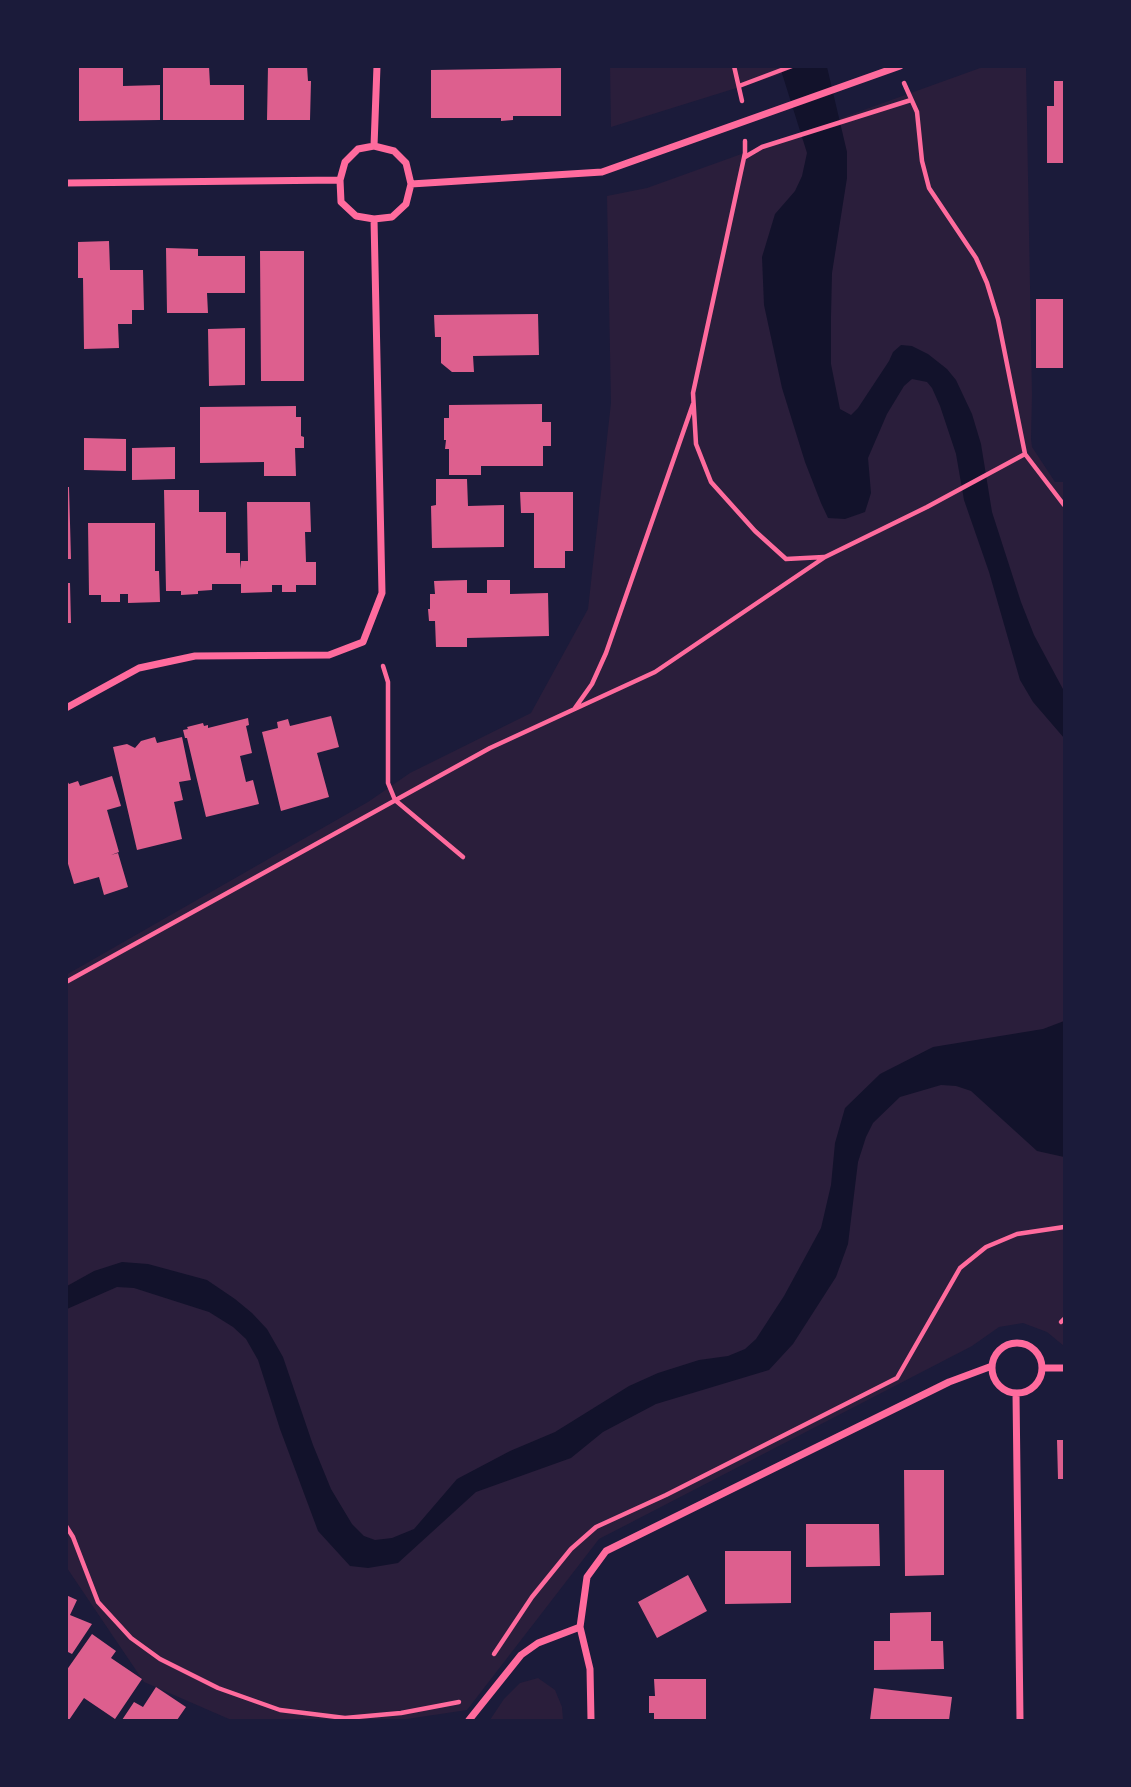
<!DOCTYPE html>
<style>
body{margin:0}
#map{position:relative;width:1131px;height:1787px;overflow:hidden;background:#1b1b3a;font-family:"Fira Sans",sans-serif}
canvas{display:block}
.frame{position:absolute;inset:0;border:68px solid #1b1b3a;pointer-events:none}
</style>
<div id="map">
<canvas width="1131" height="1787"></canvas>
<div class="frame"></div>
</div>
<script>
const c = document.querySelector('canvas').getContext('2d');
c.lineJoin = 'round';
function paint(path, color) {
  c.fillStyle = color;
  c.fill(path, 'evenodd');
}
function shape(rows) {
  const path = new Path2D();
  for (const r of rows) {
    if (r.length === 3) {
      path.moveTo(r[0] + r[2], r[1]);
      path.arc(r[0], r[1], r[2], 0, 2 * Math.PI);
      continue;
    }
    path.moveTo(r[0], r[1]);
    for (let i = 2; i < r.length; i += 2) path.lineTo(r[i], r[i + 1]);
  }
  return path;
}
function stroke(path, color, width, dash) {
  c.strokeStyle = color;
  c.lineWidth = width;
  c.lineCap = dash ? 'butt' : 'round';
  c.setLineDash(dash || []);
  c.stroke(path);
}
paint(shape([
 [610,66,804,67,611,127],
 [983,67,1026,67,1032,395,1031,439,1032,447,1055,482,1064,482,1064,1346,1047,1332,1023,1323,999,1327,972,1346,599,1539,467,1710,400,1720,229,1720,229,1719,144,1682,67,1568,66,975,368,802,410,773,531,713,588,609,611,403,607,196,647,188],
 [538,1678,555,1690,562,1707,563,1720,490,1720,504,1699,520,1683]
]), '#2a1e3b');
paint(shape([
 [780,67,827,67,847,152,847,178,832,273,831,316,831,364,840,409,851,415,858,408,889,361,893,352,901,345,912,346,928,354,947,369,956,380,972,414,981,444,992,512,1021,602,1034,635,1064,691,1064,738,1033,702,1020,680,989,572,964,500,956,454,940,406,932,388,927,382,912,379,904,386,887,414,868,458,871,493,865,512,845,519,828,518,821,503,805,462,782,388,764,305,762,257,775,214,795,191,802,176,807,153],
 [1064,1021,1064,1157,1037,1151,971,1091,956,1086,941,1085,900,1097,873,1123,866,1137,858,1162,848,1244,836,1277,793,1344,769,1370,656,1404,603,1432,571,1458,476,1492,398,1563,368,1568,350,1566,318,1531,280,1429,258,1360,246,1339,233,1327,209,1312,134,1288,117,1287,67,1309,67,1286,94,1271,122,1262,148,1264,207,1280,235,1299,252,1313,267,1329,283,1357,313,1445,331,1489,352,1524,364,1536,375,1540,392,1538,414,1529,457,1479,510,1451,555,1432,629,1386,658,1373,699,1360,728,1356,745,1349,756,1339,784,1296,821,1228,831,1185,835,1143,845,1108,880,1074,933,1047,1043,1029]
]), '#12122b');
paint(shape([
 [79,66,123,66,123,86,160,85,160,120,79,121],
 [163,66,209,66,210,85,244,85,244,120,163,120],
 [268,66,307,66,308,81,311,81,310,120,267,120],
 [561,68,561,116,513,116,513,120,501,121,501,118,431,118,431,70],
 [1054,81,1064,81,1064,163,1047,163,1047,106,1054,106],
 [109,241,110,270,143,270,144,310,132,310,132,324,118,324,119,348,84,349,83,278,78,278,78,242],
 [166,248,198,249,198,256,245,256,245,293,207,293,208,313,167,313],
 [260,251,304,251,304,381,261,381],
 [1036,299,1064,299,1064,368,1036,368],
 [538,314,539,355,473,356,474,372,452,372,441,363,441,337,435,337,434,315],
 [245,328,245,385,209,386,208,329],
 [542,404,542,422,551,422,551,446,543,446,543,466,481,466,481,475,449,475,449,449,445,449,446,440,444,440,444,418,449,418,449,405],
 [296,406,296,417,301,417,301,436,304,437,304,448,295,448,296,476,264,476,264,462,200,463,200,407],
 [84,438,126,439,126,471,84,470],
 [175,447,175,479,132,480,132,448],
 [436,479,467,479,468,506,504,505,504,547,432,548,431,506,436,505],
 [66,487,69,487,71,559,66,559],
 [164,490,199,490,199,512,226,512,226,553,240,553,240,569,241,561,248,561,247,502,310,502,311,532,305,532,306,562,316,562,316,585,296,585,296,592,282,592,282,585,272,585,272,592,241,593,241,584,212,584,212,590,198,591,198,594,181,595,181,591,166,591],
 [520,492,573,492,573,551,565,551,565,568,534,568,534,513,521,513],
 [88,523,155,523,155,571,159,571,160,602,128,603,128,594,120,594,120,602,101,602,101,595,89,595],
 [467,580,467,593,487,593,487,580,510,580,510,594,548,593,549,636,467,638,467,647,436,647,435,621,429,621,428,609,430,609,430,594,435,594,434,581],
 [66,583,70,583,71,623,66,623],
 [331,716,339,747,317,753,329,797,281,811,262,732,278,728,277,722,288,719,290,726],
 [248,718,249,725,246,726,252,753,240,756,246,782,253,780,259,804,206,817,187,738,185,738,183,730,188,729,187,727,203,723,204,726,208,725,208,728],
 [155,737,157,743,182,737,191,780,179,782,183,800,174,802,182,839,137,850,113,747,127,744,135,748,141,741],
 [112,776,121,806,107,810,119,852,111,855,118,853,128,887,104,895,99,877,74,884,66,857,66,779,69,784,78,781,80,786],
 [1057,1440,1064,1440,1064,1479,1058,1479],
 [904,1470,944,1470,944,1575,905,1576],
 [806,1524,879,1524,880,1566,806,1567],
 [725,1551,791,1551,791,1603,725,1604],
 [688,1575,707,1611,657,1638,638,1602],
 [66,1595,77,1600,70,1615,92,1624,72,1654,66,1651],
 [931,1612,931,1641,943,1641,944,1669,874,1670,874,1641,890,1641,890,1613],
 [92,1634,116,1651,111,1658,142,1679,115,1719,84,1698,69,1720,66,1718,66,1671],
 [654,1679,706,1679,706,1720,654,1720,654,1713,649,1713,649,1696,655,1696],
 [156,1687,186,1707,177,1720,122,1720,134,1702,143,1707],
 [874,1688,952,1697,949,1720,870,1720]
]), '#dd5f8e');
stroke(shape([
 [734,66,742,101],
 [904,83,917,112,922,161,929,188,976,258,987,283,998,319,1025,454,1064,505],
 [739,86,792,66],
 [745,141,745,153,693,393,696,444,711,482,755,531,786,559,824,557],
 [745,157,762,147,911,100],
 [383,666,388,682,388,783,395,800,463,857],
 [575,708,592,684,606,653,693,404],
 [66,982,490,748,655,672,825,557,927,507,1025,454],
 [1061,1322,1064,1319],
 [66,1526,73,1537,98,1602,131,1638,160,1659,218,1688,280,1710,345,1718,401,1713,459,1702],
 [494,1654,532,1597,571,1549,596,1527,666,1495,897,1378,960,1268,986,1247,1017,1234,1064,1227]
]), '#ff6b9d', 4.5);
stroke(shape([
 [374,146,394,151,406,163,411,184,406,204,392,217,374,219,356,216,341,202,340,180,345,162,358,149,374,146],
 [374,146,377,66],
 [66,183,340,180],
 [411,184,602,172,900,66],
 [66,708,139,668,195,656,329,655,363,642,382,593,374,219],
 [1017,1368,25],
 [1042,1368,1064,1368],
 [1016,1393,1020,1720],
 [469,1720,521,1655,538,1643,580,1627],
 [591,1720,590,1669,580,1627,587,1577,606,1551,949,1382,992,1366]
]), '#ff6b9d', 7);
</script>
